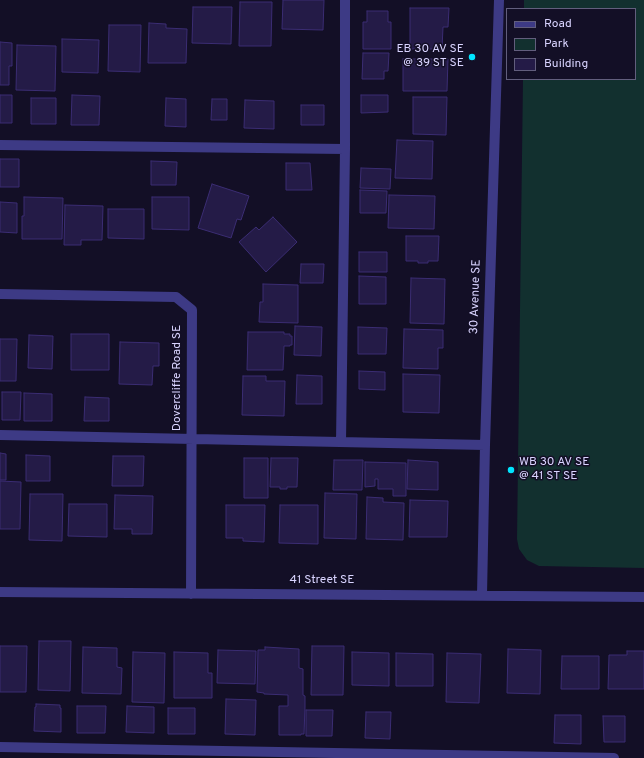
<!DOCTYPE html>
<style>
body{margin:0}
#map{position:relative;width:644px;height:758px;overflow:hidden;background:#130f26;font-family:Overpass,sans-serif}
canvas{display:block}
.legend{position:absolute;left:506px;top:8px;width:130px;height:72px;box-sizing:border-box;background:#130f26;border:1px solid #625e7d;margin:0;padding:5px 7px;list-style:none;font-size:12px;color:#d9d4ff}
.legend li{display:flex;align-items:center;gap:8px;height:20px}
.legend b{width:20px;border:1px solid #625e7d}
</style>
<div id="map">
<canvas width="644" height="758"></canvas>
<ul class="legend">
<li><b style="height:5px;background:#3d3a85"></b>Road</li>
<li><b style="height:11px;background:#12302f"></b>Park</li>
<li><b style="height:11px;background:#241b47"></b>Building</li>
</ul>
</div>
<script>
const c = document.querySelector('canvas').getContext('2d');
c.lineJoin = 'round';
function paint(path, color) {
  c.fillStyle = color;
  c.fill(path, 'evenodd');
}
function shape(rows) {
  const path = new Path2D();
  for (const r of rows) {
    path.moveTo(r[0], r[1]);
    for (let i = 2; i < r.length; i += 2) path.lineTo(r[i], r[i + 1]);
  }
  return path;
}
function stroke(path, color, width, dash) {
  c.strokeStyle = color;
  c.lineWidth = width;
  c.lineCap = dash ? 'butt' : 'round';
  c.setLineDash(dash || []);
  c.stroke(path);
}
function drawText(font, color, halo, rows, align = 'center') {
  c.font = font + ' Overpass,sans-serif';
  c.lineWidth = 3;
  c.setLineDash([]);
  c.textBaseline = 'middle';
  c.strokeStyle = halo;
  c.fillStyle = color;
  for (const [text, x, y, turn = 0] of rows) {
    c.save();
    c.translate(x, y);
    c.rotate((+turn || 0) * Math.PI / 180);
    c.textAlign = isNaN(turn) ? turn : align;
    if (halo) c.strokeText(text, 0, 0);
    c.fillText(text, 0, 0);
    c.restore();
  }
}
paint(shape([
 [524,0,644,0,644,568,539,566,527,560,519,549,517,539,523,79,635,79,635,9,524,9]
]), '#12302f');
const building = shape([
 [283,0,324,0,323,30,282,29,283,0],
 [240,2,272,2,271,46,239,46,240,2],
 [193,7,232,7,231,44,192,43,193,7],
 [410,8,449,8,448,27,443,27,442,49,410,49,410,8],
 [367,11,388,11,388,22,391,22,391,49,363,49,363,22,367,22,367,11],
 [149,23,166,24,166,28,187,29,186,63,148,63,149,23],
 [109,25,141,25,140,72,108,71,109,25],
 [62,39,99,40,98,73,62,72,62,39],
 [0,42,12,43,12,66,9,66,9,85,0,85,0,42],
 [17,45,56,46,55,91,16,90,17,45],
 [363,53,389,53,388,71,384,71,384,79,362,79,363,53],
 [403,59,448,59,447,91,403,91,403,59],
 [0,95,12,95,12,123,0,123,0,95],
 [72,95,100,96,99,125,71,125,72,95],
 [361,95,388,95,388,112,361,113,361,95],
 [413,97,447,97,446,135,413,134,413,97],
 [31,98,56,98,56,124,31,124,31,98],
 [166,98,186,99,186,127,165,126,166,98],
 [212,99,227,99,227,120,211,120,212,99],
 [245,100,274,101,274,129,244,128,245,100],
 [301,105,324,105,324,125,301,125,301,105],
 [397,140,433,141,432,179,395,178,397,140],
 [0,159,19,159,19,187,0,187,0,159],
 [151,161,177,162,176,185,151,185,151,161],
 [286,163,310,163,312,190,286,190,286,163],
 [361,168,391,169,390,189,360,188,361,168],
 [212,184,249,196,241,220,237,219,231,238,198,228,212,184],
 [360,190,387,191,386,213,360,213,360,190],
 [389,195,435,196,434,229,388,228,389,195],
 [24,197,63,198,62,239,22,239,22,216,24,216,24,197],
 [152,197,189,197,189,230,152,229,152,197],
 [0,202,17,203,17,233,0,232,0,202],
 [65,205,103,206,102,240,81,240,81,245,64,245,65,205],
 [108,209,144,209,144,239,108,238,108,209],
 [273,217,297,242,266,272,239,242,256,227,259,230,273,217],
 [406,236,439,236,438,261,428,261,428,263,418,263,418,261,406,261,406,236],
 [359,252,387,252,387,272,359,272,359,252],
 [301,264,324,264,323,283,300,283,301,264],
 [359,276,386,277,386,304,359,304,359,276],
 [411,278,445,279,444,324,410,323,411,278],
 [263,284,298,285,298,323,259,322,260,302,263,302,263,284],
 [295,326,322,327,321,356,294,355,295,326],
 [358,327,387,328,386,354,358,354,358,327],
 [404,329,443,330,443,348,438,348,438,369,403,368,404,329],
 [248,332,284,332,284,334,290,334,290,336,292,336,292,345,290,345,290,346,284,346,283,370,247,370,248,332],
 [71,334,109,334,109,370,71,370,71,334],
 [29,335,53,336,52,369,28,368,29,335],
 [0,339,17,339,16,381,0,381,0,339],
 [120,342,159,343,159,366,153,366,152,385,119,384,120,342],
 [359,371,385,372,385,390,359,389,359,371],
 [403,374,440,375,439,413,403,412,403,374],
 [297,375,322,376,322,404,296,404,297,375],
 [243,376,266,376,266,381,285,381,284,416,242,415,243,376],
 [2,392,21,392,20,420,2,420,2,392],
 [24,393,52,394,52,421,24,421,24,393],
 [85,397,109,398,109,421,84,421,85,397],
 [0,453,6,454,6,480,0,480,0,453],
 [26,455,50,456,50,481,26,481,26,455],
 [113,456,144,456,143,486,112,486,113,456],
 [244,458,268,458,268,498,244,498,244,458],
 [271,458,298,458,297,487,287,487,287,489,280,489,280,487,270,487,271,458],
 [334,460,363,460,362,490,333,490,334,460],
 [408,460,438,462,438,490,407,489,408,460],
 [365,462,406,463,406,496,393,496,393,489,378,489,378,479,375,479,375,486,365,487,365,462],
 [0,481,21,482,20,529,0,529,0,481],
 [325,493,357,494,356,539,324,538,325,493],
 [30,494,63,494,62,541,29,540,30,494],
 [115,495,153,496,152,534,132,534,132,529,114,529,115,495],
 [367,497,383,498,383,502,404,503,403,540,366,539,367,497],
 [410,500,448,501,447,537,409,537,410,500],
 [69,504,107,504,107,537,68,536,69,504],
 [226,505,265,505,264,542,243,541,243,538,226,538,226,505],
 [280,505,318,505,318,544,279,543,280,505],
 [39,641,71,641,70,691,38,690,39,641],
 [0,646,27,646,26,692,0,692,0,646],
 [312,646,344,646,343,695,311,695,312,646],
 [83,647,117,648,117,667,122,668,121,694,82,693,83,647],
 [265,647,299,649,299,668,303,669,303,695,305,696,305,707,304,734,301,734,301,735,279,735,279,706,288,706,288,695,264,694,264,693,257,692,258,650,265,650,265,647],
 [508,649,541,650,540,694,507,693,508,649],
 [218,650,256,651,255,684,217,683,218,650],
 [627,651,644,651,644,689,608,689,609,655,627,655,627,651],
 [133,652,165,653,164,703,132,702,133,652],
 [174,652,208,653,208,673,212,673,212,698,174,698,174,652],
 [352,652,389,653,389,686,352,685,352,652],
 [396,653,433,654,433,686,396,686,396,653],
 [447,653,481,654,479,703,446,702,447,653],
 [562,656,599,656,599,689,561,689,562,656],
 [226,699,256,700,255,735,225,734,226,699],
 [36,704,60,705,60,708,61,708,61,732,34,731,35,707,36,707,36,704],
 [77,706,106,706,105,733,77,733,77,706],
 [127,706,154,707,154,733,126,732,127,706],
 [168,708,195,708,195,734,168,734,168,708],
 [306,710,333,710,332,736,306,736,306,710],
 [366,712,391,712,390,739,365,738,366,712],
 [555,715,581,715,581,744,554,743,555,715],
 [603,716,625,716,625,742,604,742,603,716]
]);
paint(building, '#241b47');
stroke(building, '#3b2d73', 1);
stroke(shape([
 [0,145,345,149],
 [0,294,176,297,192,310,191,594],
 [0,435,485,445],
 [341,442,345,149,345,0],
 [0,592,644,597],
 [482,595,485,445,499,0],
 [0,747,614,758]
]), '#3d3a85', 10);
for (const [x, y, r, color] of [
 [472,57,4,"#00e5ff"],
 [511,470,4,"#00e5ff"]
]) {
  const dot = new Path2D();
  dot.arc(x, y, r, 0, 2 * Math.PI);
  c.fillStyle = color;
  c.fill(dot);
  stroke(dot, '#130f26', 1.5);
}
drawText('12px', '#d9d4ff', '#130f26', [
 ["EB 30 AV SE",464,50],
 ["@ 39 ST SE",464,64],
 ["WB 30 AV SE",519,463,"left"],
 ["@ 41 ST SE",519,477,"left"]
], 'right');
drawText('12px', '#d9d4ff', '#130f26', [
 ["30 Avenue SE",476,297,-88],
 ["Dovercliffe Road SE",178,378,-90],
 ["41 Street SE",322,581]
]);
</script>
